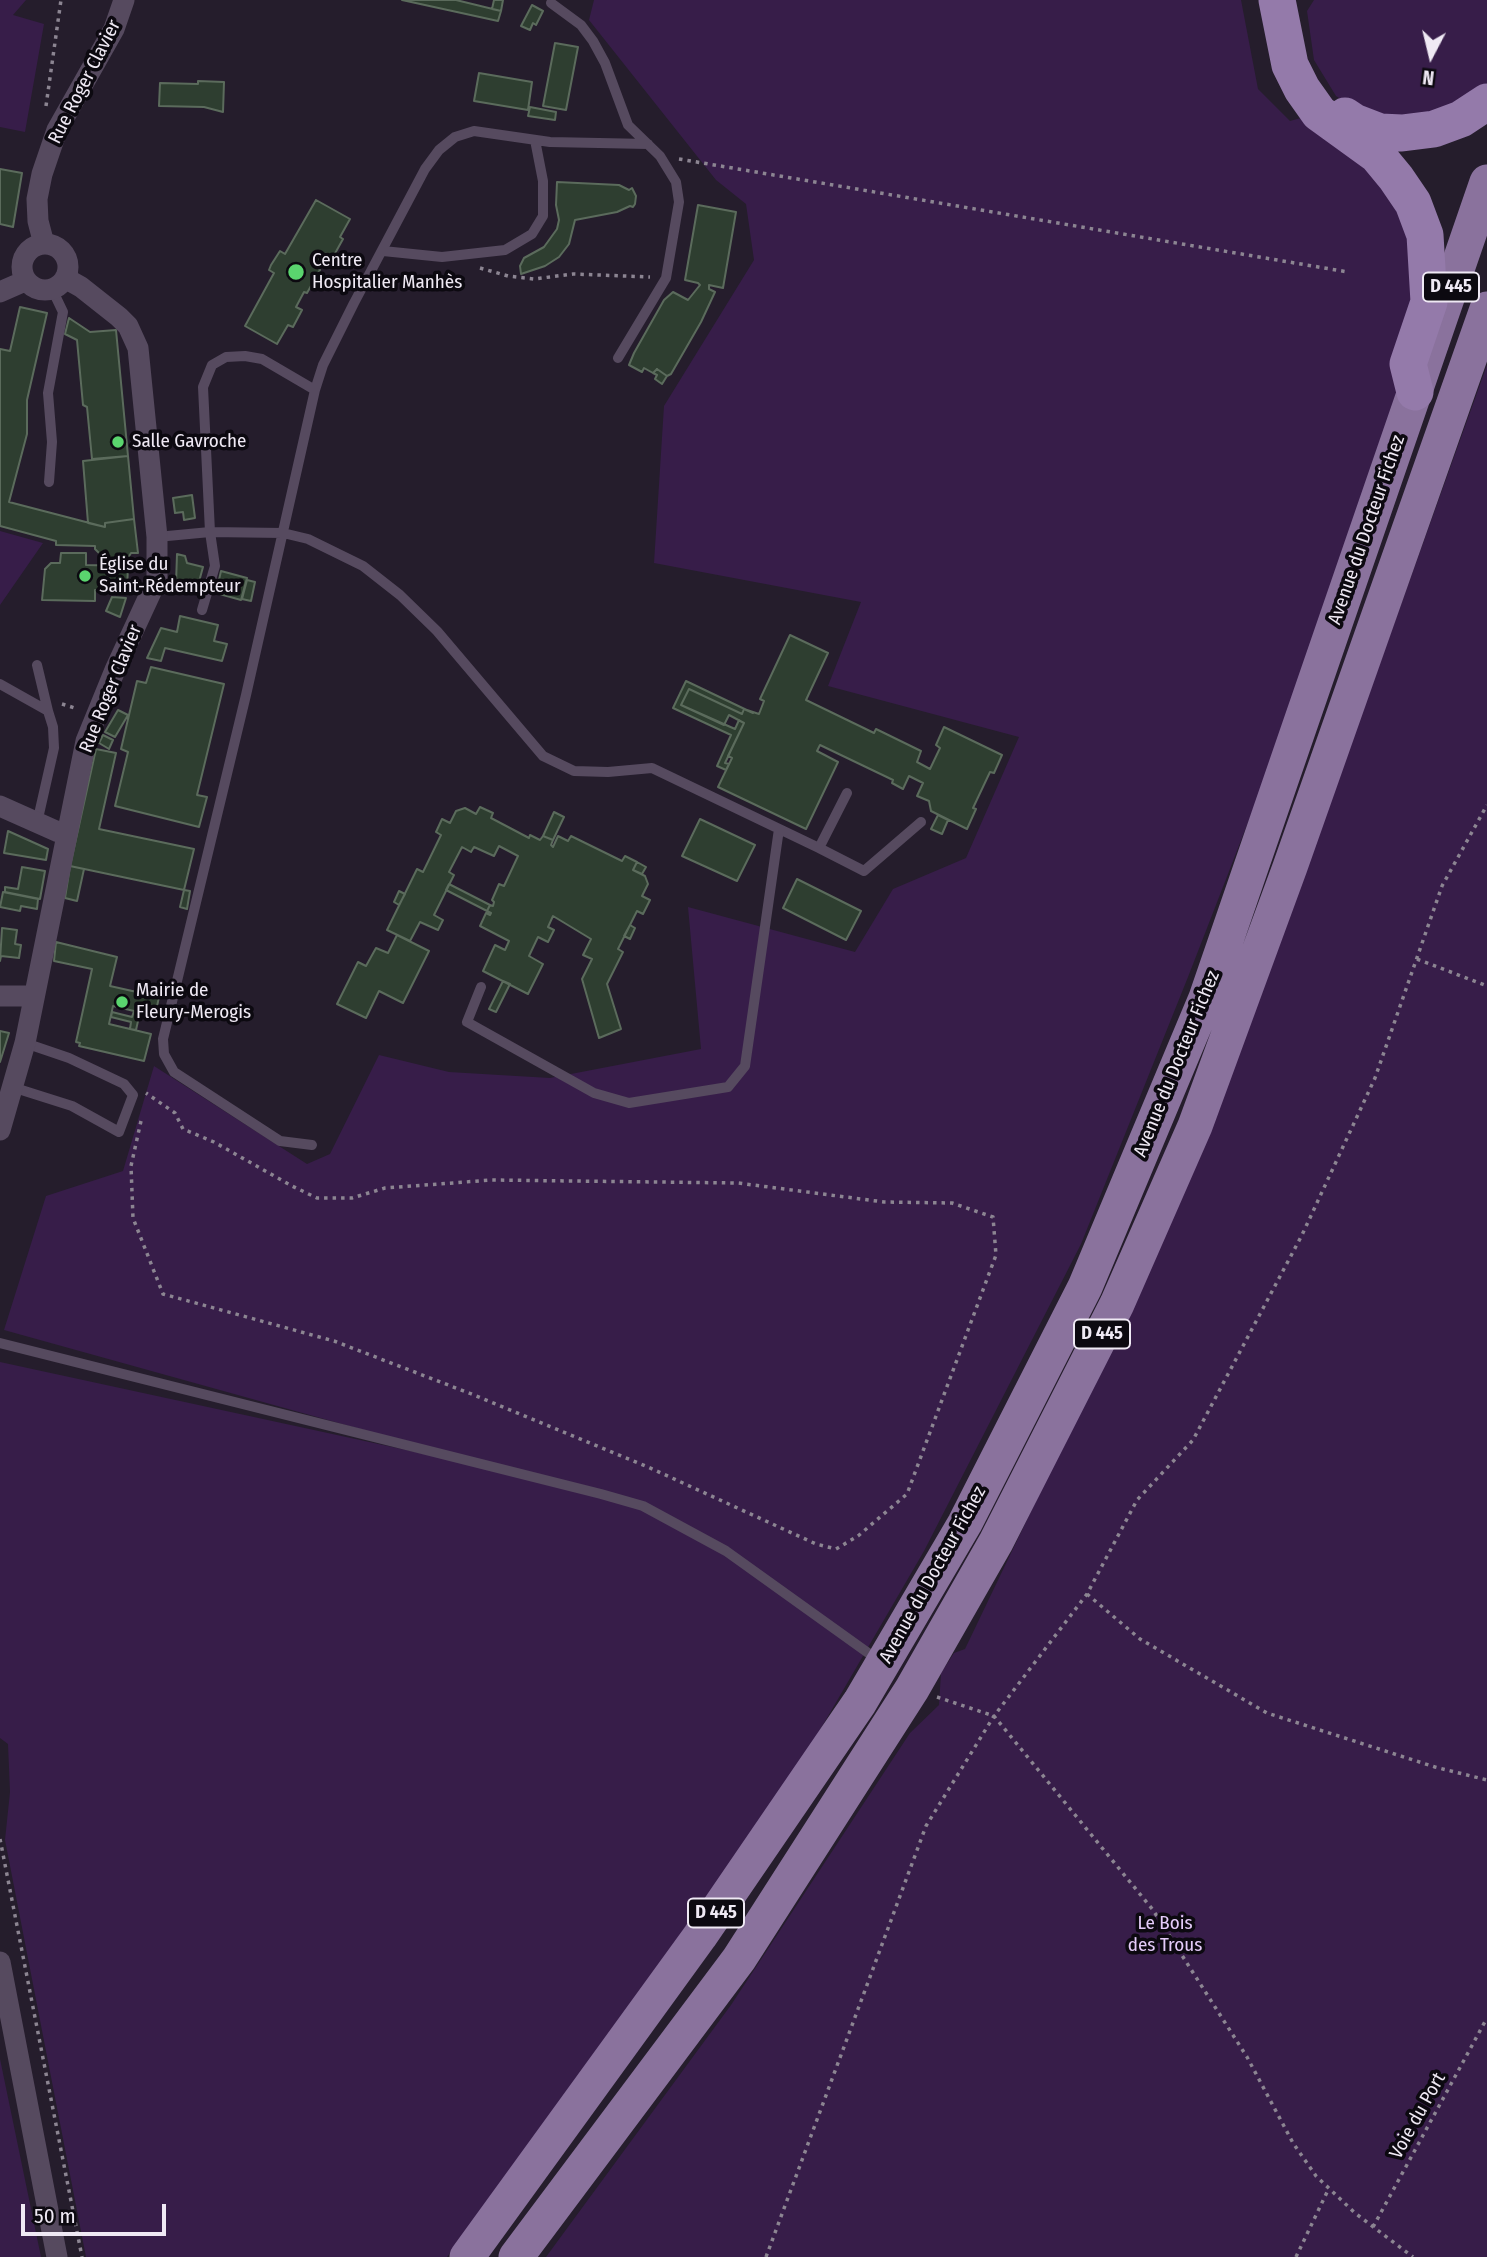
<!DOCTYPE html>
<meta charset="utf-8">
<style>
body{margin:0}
#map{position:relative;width:1487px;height:2257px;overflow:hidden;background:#251d2c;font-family:"Fira Sans Condensed",sans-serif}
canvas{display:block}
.north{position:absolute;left:1396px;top:21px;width:70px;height:70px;-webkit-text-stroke:5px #0c0910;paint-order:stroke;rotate:187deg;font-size:19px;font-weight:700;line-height:28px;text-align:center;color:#efe9f4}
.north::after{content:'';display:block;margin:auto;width:24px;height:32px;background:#efe9f4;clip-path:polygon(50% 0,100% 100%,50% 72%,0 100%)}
.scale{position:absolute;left:21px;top:2204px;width:145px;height:32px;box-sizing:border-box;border:4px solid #efe9f4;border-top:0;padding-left:9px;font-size:21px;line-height:24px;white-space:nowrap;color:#efe9f4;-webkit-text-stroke:5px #0c0910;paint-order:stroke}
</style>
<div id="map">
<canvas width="1487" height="2257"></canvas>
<div class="north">N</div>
<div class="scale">50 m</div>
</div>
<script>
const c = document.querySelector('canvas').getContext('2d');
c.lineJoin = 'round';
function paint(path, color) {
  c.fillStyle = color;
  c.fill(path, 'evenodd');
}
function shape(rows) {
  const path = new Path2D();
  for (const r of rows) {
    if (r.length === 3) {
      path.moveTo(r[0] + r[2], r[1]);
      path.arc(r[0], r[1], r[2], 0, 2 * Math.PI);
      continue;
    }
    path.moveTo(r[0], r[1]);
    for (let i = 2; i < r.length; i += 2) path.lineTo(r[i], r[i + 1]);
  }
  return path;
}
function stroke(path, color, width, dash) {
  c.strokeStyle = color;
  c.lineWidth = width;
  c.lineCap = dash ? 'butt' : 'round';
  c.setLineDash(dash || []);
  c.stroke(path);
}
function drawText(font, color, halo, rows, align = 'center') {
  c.font = font + ' "Fira Sans Condensed",sans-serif';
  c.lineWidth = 7;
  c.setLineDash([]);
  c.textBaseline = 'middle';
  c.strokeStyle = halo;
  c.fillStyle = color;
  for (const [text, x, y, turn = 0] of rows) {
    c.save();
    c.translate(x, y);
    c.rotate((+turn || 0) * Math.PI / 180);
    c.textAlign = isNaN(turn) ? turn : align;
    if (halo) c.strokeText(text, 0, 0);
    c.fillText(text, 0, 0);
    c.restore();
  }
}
paint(shape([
 [0,0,26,0,13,15,44,24,25,132,0,127],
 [594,0,1241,0,1258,89,1290,121,1319,113,1413,203,1415,392,1188,977,1081,1244,924,1551,781,1797,447,2257,86,2257,5,1840,10,1792,8,1744,0,1738,0,1362,540,1479,4,1330,46,1196,123,1171,154,1066,307,1164,330,1154,379,1055,449,1072,550,1078,701,1049,688,907,855,952,893,889,966,858,1019,737,828,686,861,602,654,563,664,406,754,260,746,204,716,180,589,20],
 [1314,0,1487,0,1487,83,1476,97,1407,122,1356,109,1336,96,1314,60,1307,11],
 [1487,365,1487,2257,546,2257,731,2005,910,1733,939,1705,941,1673,954,1653,965,1649,1127,1311,1305,872],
 [0,531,43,543,0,605],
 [0,2059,41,2257,0,2257]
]), '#371d49');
const building = shape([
 [402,0,456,0,501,11,498,21,402,0],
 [494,0,503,0,501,11,492,9,494,0],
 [532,5,543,11,536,25,533,23,530,30,521,26,532,5],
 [555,43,578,47,566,110,543,106,555,43],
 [479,73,532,82,528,110,474,101,479,73],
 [198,81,224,82,223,112,204,107,159,106,160,83,198,84,198,81],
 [530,107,556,112,555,120,528,116,530,107],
 [0,169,22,173,13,227,0,224,0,169],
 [557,182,619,185,629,190,632,188,636,196,635,204,633,207,630,206,617,212,575,220,569,244,559,257,545,266,521,274,520,266,524,258,544,247,557,229,559,220,556,205,557,182],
 [316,200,350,219,340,237,343,239,333,257,326,253,318,268,320,270,307,293,304,292,296,307,302,310,293,327,288,325,277,344,245,326,274,273,269,270,271,265,280,251,285,254,316,200],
 [698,205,736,212,723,288,709,285,709,289,715,292,701,322,671,374,667,376,657,369,653,373,644,368,642,372,629,365,634,353,664,300,673,292,688,300,700,285,698,283,685,280,698,205],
 [20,307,47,313,27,400,27,434,9,502,105,527,105,523,134,519,138,553,131,553,128,558,104,558,95,549,95,546,56,545,56,541,0,526,0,349,10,351,20,307],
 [69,318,90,332,116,330,128,456,92,459,87,407,83,405,77,340,65,334,69,318],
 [657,369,667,376,662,384,655,379,657,375,653,373,657,369],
 [128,456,134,519,105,523,105,527,88,523,83,461,128,456],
 [192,495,195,518,184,520,183,512,175,513,173,498,192,495],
 [61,553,86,553,86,565,128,566,127,590,95,590,95,601,42,600,45,569,51,563,60,563,61,553],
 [177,554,185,556,187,563,203,567,197,589,176,584,177,554],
 [221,571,247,578,241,600,216,593,221,571],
 [247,580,255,582,251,601,242,599,247,580],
 [112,597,126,598,120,617,106,611,112,597],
 [180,616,218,625,214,641,227,644,222,661,165,648,161,661,147,658,161,628,177,632,180,616],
 [790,635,828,653,806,700,874,733,876,729,921,751,917,762,930,769,940,748,936,745,944,727,1002,755,994,773,990,772,973,808,976,809,967,829,931,811,929,801,917,796,923,783,909,776,903,789,892,783,893,780,820,745,817,751,838,762,806,829,718,787,732,758,728,756,744,723,729,715,724,725,681,705,689,689,742,714,744,709,759,714,764,701,760,699,790,635],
 [151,667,224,684,197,795,207,797,199,827,115,806,128,752,121,749,137,681,146,683,151,667],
 [686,681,753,713,744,709,742,714,689,689,681,705,735,729,739,720,744,723,725,763,729,764,726,770,717,766,731,735,673,708,686,681],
 [118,710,128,715,115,737,105,732,118,710],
 [103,735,113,740,109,749,99,743,103,735],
 [96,749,116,753,99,829,194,849,184,890,70,866,96,749],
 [480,807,493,813,491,818,529,838,530,835,540,840,543,836,553,840,551,845,553,847,558,836,568,841,571,836,622,861,625,856,637,862,633,870,645,876,648,884,642,896,650,900,643,914,637,911,618,949,623,952,607,984,621,1029,599,1038,582,979,592,959,583,955,591,939,553,916,548,927,554,930,548,942,538,937,529,956,543,964,528,994,483,971,495,945,505,950,509,941,480,926,486,913,490,915,491,913,487,911,490,905,493,906,494,902,492,900,499,884,504,886,518,856,499,846,494,856,474,847,471,852,462,847,449,872,454,875,434,915,443,920,438,930,420,922,410,941,387,930,417,869,423,872,441,835,436,832,442,819,450,823,456,811,465,808,476,814,480,807],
 [554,812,564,817,553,840,543,836,554,812],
 [938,815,948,820,942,834,931,829,938,815],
 [700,819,755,845,737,881,682,856,700,819],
 [8,831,48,849,46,860,4,853,8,831],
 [637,862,646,867,642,874,633,870,637,862],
 [70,866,84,869,77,901,65,898,70,866],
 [22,867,45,871,40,899,5,892,5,887,18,889,22,867],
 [797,879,861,911,846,940,783,908,797,879],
 [449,884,490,905,487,911,446,890,449,884],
 [184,890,190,891,187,909,180,907,184,890],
 [399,891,405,894,399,905,394,902,399,891],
 [3,892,38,899,37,909,21,906,20,911,0,907,3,892],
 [630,925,635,928,630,939,624,936,630,925],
 [2,928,17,930,15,944,21,945,19,958,1,956,0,961,2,928],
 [397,935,429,951,403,1003,379,991,366,1018,337,1004,358,962,366,966,376,948,388,953,397,935],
 [56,942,117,957,110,986,159,997,155,1016,113,1006,109,1024,151,1034,144,1061,79,1046,80,1043,76,1042,92,969,54,961,56,942],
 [503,981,510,984,496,1012,489,1009,503,981],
 [134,1011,140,1012,136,1030,130,1029,131,1022,111,1017,112,1012,132,1017,134,1011],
 [0,1031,9,1033,0,1062,0,1031]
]);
paint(building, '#2e3e30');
stroke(building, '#5b6b5c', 2);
stroke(shape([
 [46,106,61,0],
 [679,159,1348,272],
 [480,268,508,276,534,279,573,274,650,277],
 [62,704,78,709],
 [1417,959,1487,986],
 [141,1121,131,1166,133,1218,163,1294,334,1341,469,1393,648,1467,816,1544,836,1549,858,1536,907,1494,996,1255,993,1217,952,1203,884,1202,738,1183,492,1180,385,1188,352,1198,317,1198,292,1186,214,1142,183,1129,175,1113,146,1093],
 [1087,1594,1140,1639,1267,1713,1435,1767,1487,1780],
 [937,1697,994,1716,1153,1910,1247,2057,1293,2143,1316,2176,1355,2213,1413,2257],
 [0,1839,82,2257],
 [1373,2227,1487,2018],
 [766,2257,926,1826,994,1716,1087,1594,1137,1500,1193,1440,1302,1235,1375,1078,1442,886,1487,805],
 [1296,2257,1329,2188]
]), '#8c8592', 3.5, [3.5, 5]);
stroke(shape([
 [551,3,581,25,593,41,605,63,628,125,660,156,676,182,679,202,666,278,618,358],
 [383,251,442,257,505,250,532,234,543,216,543,181,535,140],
 [49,482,52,442,48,393,63,312,52,289],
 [157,537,210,532,283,533,308,539,363,566,400,595,437,631,543,756,574,771,608,772,652,768,819,848,847,793],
 [202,610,215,566,210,532,203,387,212,365,226,357,245,356,262,359,315,390],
 [37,665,48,711],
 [0,684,48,711,53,727,54,748,37,823],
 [819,848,864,871,921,822],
 [481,987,467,1022,594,1093,629,1103,728,1087,745,1066,779,829],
 [12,1087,72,1106,119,1132,133,1095,124,1084,69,1058,25,1043],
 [312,1145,280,1141,174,1072,164,1054,163,1039,246,695,315,390,323,365,354,303,425,169,439,150,455,137,474,131,550,142,648,144],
 [0,1343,601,1494,643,1506,726,1551,878,1660]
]), '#564a5f', 10);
stroke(shape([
 [45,267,23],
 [44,244,38,221,37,199,42,174,57,130,114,29,124,0],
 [0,292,25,281],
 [0,806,56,831,67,834],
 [0,996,34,996],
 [0,1130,25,1043,86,741,115,670,157,579,157,537,138,348,128,326,119,317,81,287,65,278],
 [0,1962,57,2257]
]), '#564a5f', 21);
stroke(shape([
 [467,2257,700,1936,860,1702,965,1523,1085,1287,1206,998,1487,182],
 [516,2257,739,1959,912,1689,996,1542,1117,1304,1195,1126,1290,867,1487,309]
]), '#8a729d', 35);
stroke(shape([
 [1277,0,1290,65,1302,89,1319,113,1377,155,1396,178,1413,203,1425,235,1429,302,1408,364,1415,392],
 [1345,116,1354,122,1380,132,1402,133,1434,129,1461,119,1487,102]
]), '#947aaa', 37);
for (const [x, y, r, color] of [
 [296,272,9,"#5ad56e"],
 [118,442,7,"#5ad56e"],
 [85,576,7,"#5ad56e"],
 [122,1002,7,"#5ad56e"]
]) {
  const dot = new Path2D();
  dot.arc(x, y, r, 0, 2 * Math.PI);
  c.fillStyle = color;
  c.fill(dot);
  stroke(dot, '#0c0910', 2.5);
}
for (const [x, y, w] of [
 [1451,287,56],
 [1102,1334,56],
 [716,1913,56]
]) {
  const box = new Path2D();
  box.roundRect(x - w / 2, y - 14.5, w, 29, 5);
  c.fillStyle = '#0c0910';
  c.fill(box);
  stroke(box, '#efe9f4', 2);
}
drawText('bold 18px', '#efe9f4', null, [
 ["D 445",1451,287],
 ["D 445",1102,1334],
 ["D 445",716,1913]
]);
drawText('19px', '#efe9f4', '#0c0910', [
 ["Rue Roger Clavier",85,82,-63],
 ["Avenue du Docteur Fichez",1367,530,-71],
 ["Rue Roger Clavier",111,689,-68],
 ["Avenue du Docteur Fichez",1177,1064,-68],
 ["Avenue du Docteur Fichez",933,1575,-61],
 ["Voie du Port",1418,2116,-61]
]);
drawText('19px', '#efe9f4', '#0c0910', [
 ["Centre",312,261],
 ["Hospitalier Manhès",312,283],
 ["Salle Gavroche",132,442],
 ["Église du",99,565],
 ["Saint-Rédempteur",99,587],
 ["Mairie de",136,991],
 ["Fleury-Merogis",136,1013]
], 'left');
drawText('19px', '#e4cbf9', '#0c0910', [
 ["Le Bois",1165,1924],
 ["des Trous",1165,1946]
]);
</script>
